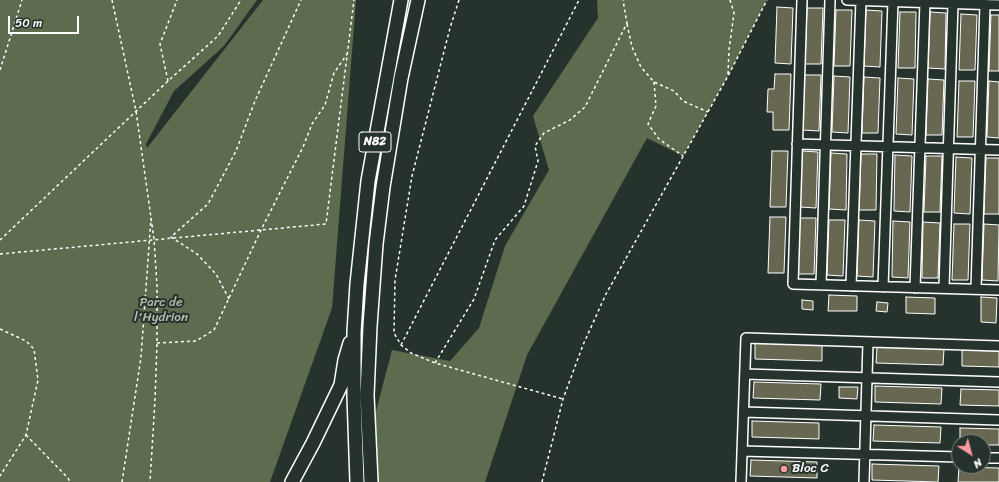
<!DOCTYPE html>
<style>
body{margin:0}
#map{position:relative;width:999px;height:482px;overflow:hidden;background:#26332d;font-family:Sriracha,sans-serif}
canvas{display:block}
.north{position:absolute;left:951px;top:434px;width:40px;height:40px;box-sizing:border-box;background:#26332d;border:1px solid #7d8581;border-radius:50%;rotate:144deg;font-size:11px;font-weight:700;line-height:16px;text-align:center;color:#fff}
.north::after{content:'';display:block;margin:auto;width:14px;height:18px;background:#ff9aa2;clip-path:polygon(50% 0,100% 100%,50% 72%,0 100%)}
.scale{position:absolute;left:8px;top:16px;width:71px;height:18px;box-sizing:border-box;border:2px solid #fff;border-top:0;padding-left:5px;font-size:12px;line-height:14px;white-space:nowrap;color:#fff;-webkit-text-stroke:3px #26332d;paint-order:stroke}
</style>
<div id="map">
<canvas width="999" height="482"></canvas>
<div class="north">N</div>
<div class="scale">50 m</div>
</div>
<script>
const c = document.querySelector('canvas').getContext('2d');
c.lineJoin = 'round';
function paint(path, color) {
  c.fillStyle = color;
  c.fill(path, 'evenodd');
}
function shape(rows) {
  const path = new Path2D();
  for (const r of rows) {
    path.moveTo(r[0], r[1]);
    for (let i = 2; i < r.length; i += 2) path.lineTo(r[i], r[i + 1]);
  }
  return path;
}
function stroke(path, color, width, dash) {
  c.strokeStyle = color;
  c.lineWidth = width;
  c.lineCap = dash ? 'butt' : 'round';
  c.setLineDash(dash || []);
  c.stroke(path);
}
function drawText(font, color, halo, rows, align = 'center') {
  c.font = font + ' Sriracha,sans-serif';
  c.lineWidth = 4;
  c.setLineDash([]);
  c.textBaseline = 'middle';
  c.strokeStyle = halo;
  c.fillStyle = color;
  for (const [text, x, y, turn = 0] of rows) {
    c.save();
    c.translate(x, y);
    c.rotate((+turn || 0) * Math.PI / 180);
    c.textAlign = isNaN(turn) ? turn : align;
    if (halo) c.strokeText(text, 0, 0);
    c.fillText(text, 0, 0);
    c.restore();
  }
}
paint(shape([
 [0,0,257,0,224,46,174,91,146,144,147,148,263,0,356,0,332,308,270,482,0,482],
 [597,0,767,0,728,76,683,156,647,138,527,355,485,482,378,482,374,419,392,350,450,361,479,328,505,246,549,170,533,116,598,18]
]), '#5d6c4e');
const building = shape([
 [777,7,793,8,791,64,775,63,777,7],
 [807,8,823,8,821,64,805,64,807,8],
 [836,10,852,10,850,66,834,66,836,10],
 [866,10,882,11,880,67,864,66,866,10],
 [900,12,916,12,915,68,898,68,900,12],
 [930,12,946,13,945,69,928,68,930,12],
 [961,14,977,15,975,70,959,70,961,14],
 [991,15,999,15,999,71,989,71,991,15],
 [775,74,791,74,789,130,773,130,773,112,767,112,768,89,774,89,775,74],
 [804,75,821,75,819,131,803,130,804,75],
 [834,76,850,77,848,133,832,132,834,76],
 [864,77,880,78,878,133,862,133,864,77],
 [898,78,914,79,912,135,896,134,898,78],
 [928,79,944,80,942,135,926,135,928,79],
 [959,81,975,81,973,137,957,137,959,81],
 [989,81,999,82,999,138,987,137,989,81],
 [772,151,788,151,786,207,770,207,772,151],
 [802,151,818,152,816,208,800,207,802,151],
 [831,153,847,154,846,210,829,209,831,153],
 [861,154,877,154,876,210,859,210,861,154],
 [895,155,912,156,910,212,894,211,895,155],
 [926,156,942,156,940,212,924,212,926,156],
 [956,157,972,158,970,214,954,213,956,157],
 [986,158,999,158,999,214,984,214,986,158],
 [770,217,786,217,784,273,768,273,770,217],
 [800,218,816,218,814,274,798,274,800,218],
 [829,220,845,220,843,276,827,275,829,220],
 [859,220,875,221,873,277,857,276,859,220],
 [893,221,910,222,908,278,892,277,893,221],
 [923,222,940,223,938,278,922,278,923,222],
 [954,224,970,224,968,280,952,280,954,224],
 [984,224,999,225,998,281,982,280,984,224],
 [829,295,857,296,857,311,828,311,829,295],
 [906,297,935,298,935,314,906,313,906,297],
 [981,297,997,298,996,323,981,322,981,297],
 [802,300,813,301,813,310,802,309,802,300],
 [877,302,888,303,887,312,876,311,877,302],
 [755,343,822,345,822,361,755,359,755,343],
 [877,347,944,349,943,365,876,363,877,347],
 [962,350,999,351,999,367,962,366,962,350],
 [754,382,821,384,820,400,753,398,754,382],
 [875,386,942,388,941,404,875,402,875,386],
 [839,387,858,387,857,399,839,398,839,387],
 [961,389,999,390,999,406,960,405,961,389],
 [752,421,819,423,819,439,752,437,752,421],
 [874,425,941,427,940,443,873,441,874,425],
 [960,428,999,429,999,445,983,445,983,442,960,442,960,428],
 [751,460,817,462,817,478,750,476,751,460],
 [872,464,939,466,938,482,872,480,872,464],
 [959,467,999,468,999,482,958,482,959,467]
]);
paint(building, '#686752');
stroke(building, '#fff', 1);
const minor = shape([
 [802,0,793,284,999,290],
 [847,0,999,5],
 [797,144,999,150],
 [821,285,830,0],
 [851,286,861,0],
 [883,287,893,1],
 [915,288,925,2],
 [944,288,953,3],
 [976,289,985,4],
 [745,374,999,382],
 [744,412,999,420],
 [742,451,959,457],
 [983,458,999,458],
 [741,482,746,338,999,346],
 [864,482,868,342]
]);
const highway = shape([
 [292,482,313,443,341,385,345,360,350,343],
 [357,482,354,396,354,332,357,284,368,181,401,0],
 [371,482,367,395,370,326,376,244,383,187,401,78,418,0]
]);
stroke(minor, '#fff', 12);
stroke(highway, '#fff', 16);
stroke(shape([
 [112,0,136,111,154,239,157,286,157,343,155,400,150,482],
 [459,0,450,28,412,176,395,280,394,333,401,345,411,353,435,363,563,399],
 [627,24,632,47,641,67,654,82,674,91,683,101,708,112],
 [0,70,22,0],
 [728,74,729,50,734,13,730,0],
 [168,81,160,44,177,0],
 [654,82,656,106,648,124,659,139,683,156],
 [0,240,168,81,218,36,241,0],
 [0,254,326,224,354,0],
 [229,299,216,274,197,254,171,237,208,204,236,151,255,101,301,0],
 [0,329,26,341,34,349,38,380,26,435,0,476],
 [157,343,196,341,214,330,261,230,303,147,312,124,325,105,334,73,347,54],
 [401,345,579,0],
 [435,363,474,299,495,240,524,206,538,161,535,146,544,133,570,120,585,107,627,23,623,0],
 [26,435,68,478,70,482],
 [122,482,141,357,151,218],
 [542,482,563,399,583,345,606,294,728,76,767,0]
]), '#fff', 1.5, [3, 3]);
stroke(minor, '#26332d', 9);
stroke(highway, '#26332d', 13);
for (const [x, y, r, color] of [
 [784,469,4,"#ff9aa2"]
]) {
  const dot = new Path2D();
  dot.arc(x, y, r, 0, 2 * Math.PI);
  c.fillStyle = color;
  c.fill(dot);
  stroke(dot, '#26332d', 1.5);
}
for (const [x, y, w] of [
 [375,142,32]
]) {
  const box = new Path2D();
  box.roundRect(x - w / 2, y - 10, w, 20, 3);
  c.fillStyle = '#26332d';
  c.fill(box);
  stroke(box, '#fff', 1);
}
drawText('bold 12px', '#fff', null, [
 ["N82",375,142]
]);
drawText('13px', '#b6bdaf', '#26332d', [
 ["Parc de",161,303],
 ["l'Hydrion",161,318]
]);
drawText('13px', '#fff', '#26332d', [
 ["Bloc C",792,469]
], 'left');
</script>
